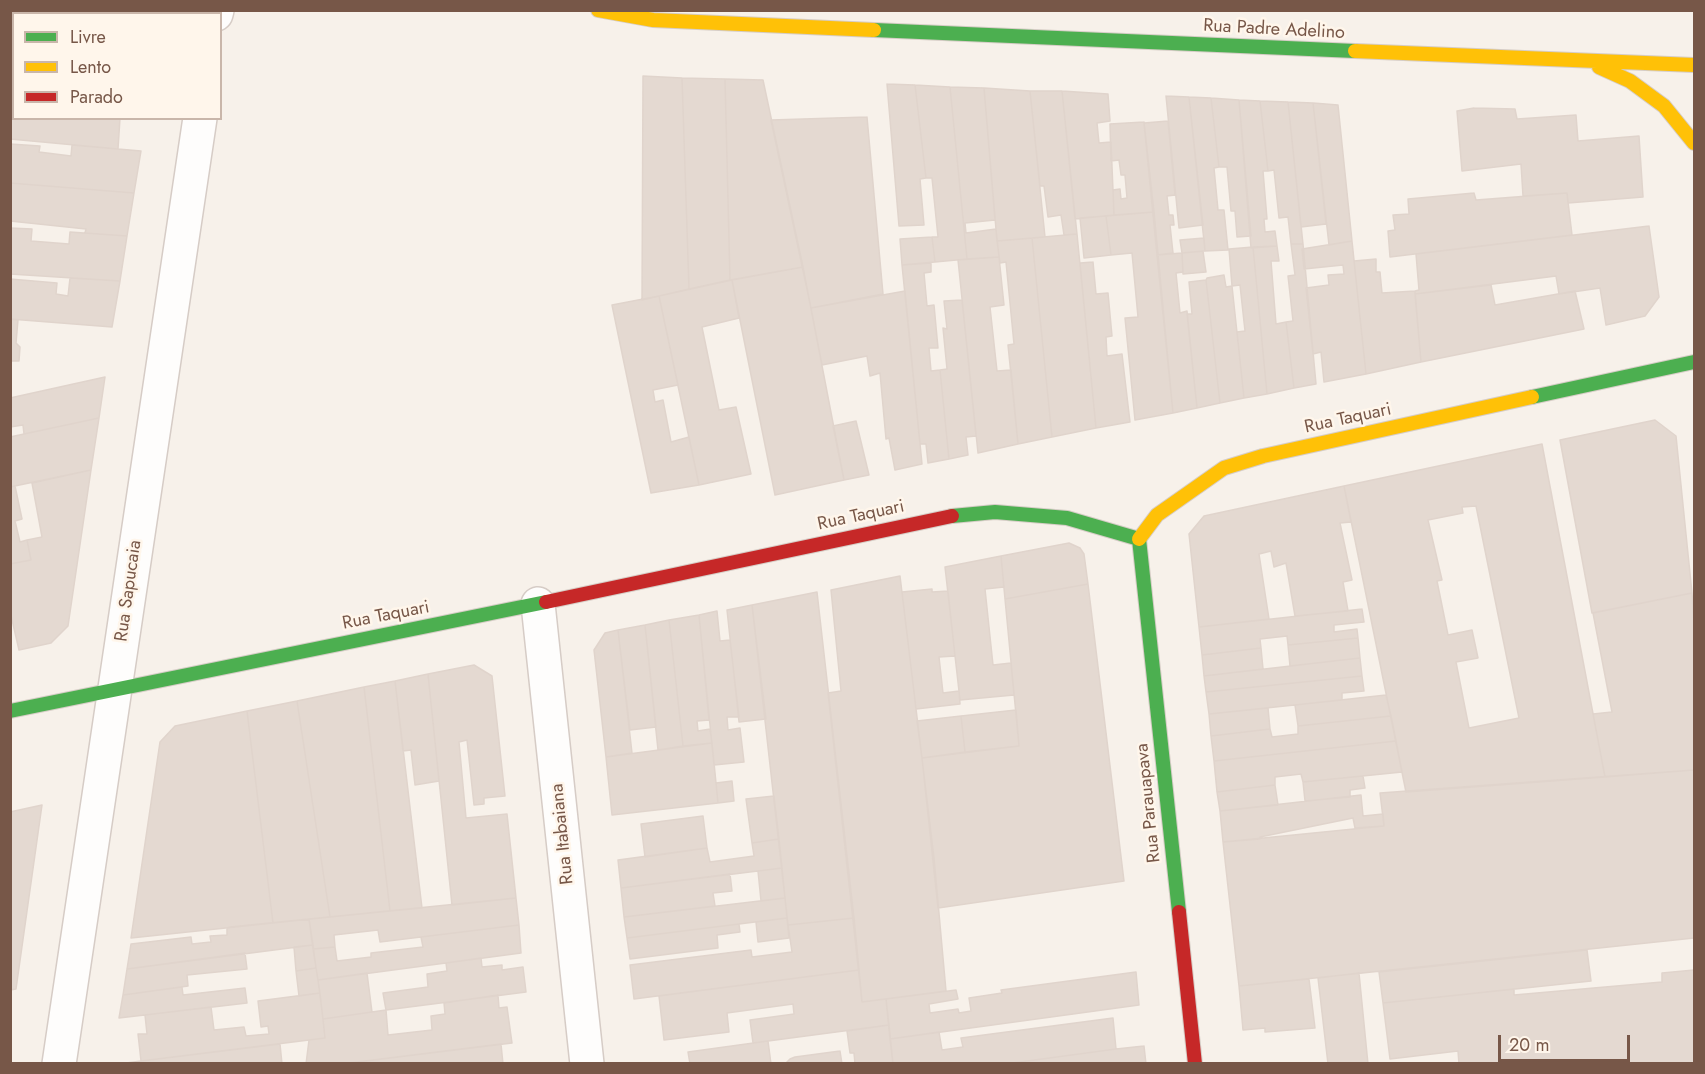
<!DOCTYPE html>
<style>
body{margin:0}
#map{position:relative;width:1705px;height:1074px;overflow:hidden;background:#f7f1ea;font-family:Jost,sans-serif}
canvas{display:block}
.frame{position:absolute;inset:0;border:12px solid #775748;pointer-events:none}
.legend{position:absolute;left:12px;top:12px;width:210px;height:108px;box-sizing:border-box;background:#fff6eb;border:2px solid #c9b6aa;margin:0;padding:8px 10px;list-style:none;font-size:18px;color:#775748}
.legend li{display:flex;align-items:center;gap:12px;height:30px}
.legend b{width:30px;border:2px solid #c9b6aa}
.scale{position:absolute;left:1498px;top:1035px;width:132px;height:27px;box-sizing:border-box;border:3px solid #775748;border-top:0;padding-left:8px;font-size:18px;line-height:21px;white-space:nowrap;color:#775748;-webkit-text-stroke:4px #fff6eb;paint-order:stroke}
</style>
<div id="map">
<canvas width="1705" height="1074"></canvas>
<div class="frame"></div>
<ul class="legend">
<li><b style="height:8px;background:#4caf50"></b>Livre</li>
<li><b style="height:8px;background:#ffc107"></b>Lento</li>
<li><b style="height:8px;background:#c62828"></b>Parado</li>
</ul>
<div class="scale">20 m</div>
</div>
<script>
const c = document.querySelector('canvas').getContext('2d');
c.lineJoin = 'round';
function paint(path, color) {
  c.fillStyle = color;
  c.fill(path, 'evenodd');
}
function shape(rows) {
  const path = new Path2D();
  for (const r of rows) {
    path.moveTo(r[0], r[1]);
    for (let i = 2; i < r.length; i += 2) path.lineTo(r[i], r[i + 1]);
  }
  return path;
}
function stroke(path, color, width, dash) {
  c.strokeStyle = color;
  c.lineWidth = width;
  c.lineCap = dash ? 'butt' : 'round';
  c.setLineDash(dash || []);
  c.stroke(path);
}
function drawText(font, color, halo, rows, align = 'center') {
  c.font = font + ' Jost,sans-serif';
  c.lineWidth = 5;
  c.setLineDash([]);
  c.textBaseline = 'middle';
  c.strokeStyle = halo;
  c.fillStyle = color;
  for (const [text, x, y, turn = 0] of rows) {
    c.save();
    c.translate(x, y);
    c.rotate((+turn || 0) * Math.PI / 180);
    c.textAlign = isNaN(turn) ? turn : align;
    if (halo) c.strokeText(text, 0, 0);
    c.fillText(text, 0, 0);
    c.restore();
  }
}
const building = shape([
 [10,10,52,10,146,14,14,14,14,75,10,74,10,10],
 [10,74,14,75,14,118,120,118,118,149,10,139,10,74],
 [643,76,682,78,689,289,642,300,643,76],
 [682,78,725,79,730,280,689,289,682,78],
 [725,79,763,80,803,267,730,280,725,79],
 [887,84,915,85,926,178,920,179,924,225,899,226,887,84],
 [915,85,950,87,967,259,935,262,932,237,938,237,932,178,926,178,915,85],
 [950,87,984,88,995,220,965,223,966,233,996,229,999,257,967,259,950,87],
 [984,88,1030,91,1045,237,997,241,984,88],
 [1030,91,1062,91,1077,234,1064,235,1061,215,1048,217,1044,186,1040,186,1030,91],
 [1062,91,1108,94,1110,121,1097,123,1099,143,1111,142,1114,215,1075,219,1062,91],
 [1166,96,1189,97,1203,225,1179,228,1166,96],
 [1189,97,1211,98,1219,167,1214,168,1218,210,1224,210,1228,250,1205,251,1189,97],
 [1211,98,1239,100,1251,236,1237,237,1235,211,1231,211,1227,167,1219,167,1211,98],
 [1239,100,1260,101,1268,171,1263,171,1267,219,1264,219,1265,232,1275,231,1277,246,1251,248,1239,100],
 [1260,101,1288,102,1303,244,1291,244,1288,217,1279,218,1274,170,1268,171,1260,101],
 [1288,102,1313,103,1326,224,1301,227,1288,102],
 [1313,103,1338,105,1352,241,1329,245,1313,103],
 [1474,108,1515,109,1517,119,1576,115,1578,141,1639,136,1643,197,1568,203,1567,193,1523,196,1521,164,1462,171,1457,111,1474,108],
 [867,117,883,294,811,308,771,120,867,117],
 [1168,121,1175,195,1167,196,1169,215,1173,215,1174,225,1170,225,1173,253,1157,255,1144,123,1168,121],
 [1144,122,1154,212,1114,215,1113,190,1120,189,1121,199,1127,198,1125,175,1121,175,1119,160,1111,161,1110,124,1144,122],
 [10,144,40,146,39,152,71,156,72,145,141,151,134,193,10,183,10,144],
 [10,183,134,193,127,236,85,233,86,229,10,221,10,183],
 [1474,193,1476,200,1567,193,1572,235,1390,257,1388,231,1395,230,1393,215,1409,214,1408,199,1474,193],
 [1154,212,1173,413,1135,420,1125,318,1138,317,1132,253,1111,255,1106,216,1154,212],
 [1106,216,1111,255,1084,258,1080,218,1106,216],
 [1649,226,1659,297,1645,316,1606,325,1600,288,1559,294,1556,276,1415,294,1415,291,1419,290,1416,254,1649,226],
 [10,228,32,229,31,241,69,244,70,232,127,236,120,281,10,274,10,228],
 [1077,234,1096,428,1052,437,1032,238,1077,234],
 [932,237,935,262,902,265,900,239,932,237],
 [1032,238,1052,437,1018,444,1008,345,1014,344,1006,262,1000,263,997,241,1032,238],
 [1204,238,1205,251,1182,253,1180,240,1204,238],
 [1352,241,1366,374,1324,382,1321,352,1313,354,1306,288,1329,285,1328,275,1344,274,1343,265,1304,269,1302,249,1352,241],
 [1291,244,1303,244,1316,384,1294,388,1286,322,1293,321,1288,276,1295,275,1291,244],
 [1277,246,1279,261,1271,261,1276,324,1286,322,1294,388,1267,394,1253,247,1277,246],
 [1253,247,1267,394,1244,398,1237,332,1245,331,1240,285,1232,286,1229,249,1253,247],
 [1203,251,1206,272,1183,274,1182,253,1203,251],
 [1182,253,1183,272,1176,273,1180,313,1187,311,1197,408,1173,413,1157,255,1182,253],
 [999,257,1004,305,990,307,997,371,1011,370,1018,444,978,453,958,260,999,257],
 [1376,259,1376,272,1380,272,1382,293,1415,291,1421,362,1366,374,1354,261,1376,259],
 [1093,262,1096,294,1108,293,1112,336,1106,337,1107,356,1122,354,1130,422,1096,428,1080,263,1093,262],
 [931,263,931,272,924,273,927,306,934,305,938,348,929,348,931,371,940,370,949,459,928,463,926,444,920,444,902,265,931,263],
 [803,267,844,480,775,495,732,280,803,267],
 [1224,275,1226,287,1232,286,1244,398,1220,403,1206,280,1207,278,1224,275],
 [70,278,120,281,112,327,10,319,10,279,57,283,56,294,68,296,70,278],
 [732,280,739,318,702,327,719,410,736,407,751,474,699,485,659,296,732,280],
 [1206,280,1220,403,1197,408,1187,314,1192,314,1189,282,1206,280],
 [1491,285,1495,305,1575,291,1584,329,1421,362,1415,294,1491,285],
 [905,291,922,464,895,470,889,438,886,439,880,373,870,376,867,356,822,365,811,308,905,291],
 [659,296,678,385,653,390,655,402,663,400,671,442,689,437,699,485,651,493,612,305,659,296],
 [962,300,976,436,966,437,968,455,949,459,940,370,947,369,943,328,947,329,944,301,962,300],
 [10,319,18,320,16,343,20,347,19,361,10,361,10,319],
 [105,377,99,418,24,434,23,425,10,427,10,398,105,377],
 [99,418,91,470,10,487,10,437,99,418],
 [1655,420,1676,436,1692,593,1592,613,1560,440,1655,420],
 [856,421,869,475,844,480,833,426,856,421],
 [1542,444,1605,777,1406,792,1344,486,1542,444],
 [1476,506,1519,718,1469,728,1456,662,1478,658,1472,630,1448,635,1437,581,1442,580,1428,520,1463,513,1462,507,1476,506],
 [91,470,68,626,51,643,19,650,10,611,10,564,31,560,27,540,42,537,32,483,91,470],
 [15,486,22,519,15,521,20,542,27,540,31,560,10,564,10,487,15,486],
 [1344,486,1351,522,1340,523,1352,580,1343,582,1348,611,1295,616,1286,563,1274,567,1271,551,1259,554,1269,619,1199,627,1189,534,1204,516,1344,486],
 [1069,543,1080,548,1084,554,1088,584,1005,599,1001,556,1069,543],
 [1001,556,1004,587,985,589,993,665,1011,663,1014,695,960,700,945,567,1001,556],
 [900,576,934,858,946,991,862,1002,828,693,841,691,831,590,900,576],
 [1088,584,1124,881,938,908,922,758,1019,746,1005,599,1088,584],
 [932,589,932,592,948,591,955,656,939,657,943,693,959,691,960,704,916,709,902,592,932,589],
 [817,592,854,918,788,925,752,605,817,592],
 [1692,593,1694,621,1694,770,1605,777,1593,714,1612,712,1593,613,1692,593],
 [752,605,766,719,739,722,727,610,752,605],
 [1362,609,1364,622,1334,625,1334,632,1357,629,1358,638,1288,645,1287,636,1260,639,1261,648,1202,655,1199,627,1362,609],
 [717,611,720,641,730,640,739,717,727,717,728,730,740,728,744,762,714,765,699,615,717,611],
 [699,615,709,720,697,721,698,731,710,729,712,743,683,746,669,620,699,615],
 [669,620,683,746,658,750,645,625,669,620],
 [645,625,656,727,630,730,618,630,645,625],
 [618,630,632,753,606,757,594,650,605,633,618,630],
 [1358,638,1360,658,1290,666,1288,645,1358,638],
 [1261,648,1263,669,1204,676,1202,655,1261,648],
 [1360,658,1362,676,1206,692,1204,676,1360,658],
 [474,665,492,676,505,796,484,798,484,804,474,805,467,740,459,742,466,818,507,814,516,898,452,905,428,674,474,665],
 [428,674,439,781,415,785,411,750,403,751,395,681,428,674],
 [1362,676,1364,691,1342,693,1342,700,1209,714,1206,692,1362,676],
 [395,681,422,908,390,911,364,687,395,681],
 [364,687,390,911,330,917,297,701,364,687],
 [1386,695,1391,716,1298,726,1295,705,1386,695],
 [297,701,330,917,273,923,247,711,297,701],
 [1268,708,1270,729,1211,736,1209,714,1268,708],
 [1016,710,1019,746,965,752,961,716,1016,710],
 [247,711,273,923,131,938,160,742,175,726,247,711],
 [961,716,965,752,922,758,917,721,961,716],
 [1391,716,1396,741,1214,761,1211,736,1270,729,1272,737,1298,734,1298,726,1391,716],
 [1396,741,1402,772,1303,782,1301,774,1275,777,1275,785,1217,792,1214,761,1396,741],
 [712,743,718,803,612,815,606,757,712,743],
 [1694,770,1694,938,1239,986,1223,842,1384,826,1380,793,1694,770],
 [1363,776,1365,788,1350,790,1350,797,1305,801,1303,782,1363,776],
 [732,781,734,801,718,803,716,783,732,781],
 [1275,785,1278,805,1220,811,1217,792,1275,785],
 [1361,795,1363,816,1383,814,1384,826,1355,828,1353,818,1260,837,1260,839,1223,842,1220,811,1361,795],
 [774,796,779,839,752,843,746,799,774,796],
 [42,805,16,989,10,990,10,812,42,805],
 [703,816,707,848,645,857,641,824,703,816],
 [779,839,782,868,621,888,618,860,707,848,710,862,754,856,752,843,779,839],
 [782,868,785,898,761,901,758,871,782,868],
 [730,874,732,891,713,893,715,906,624,917,621,888,730,874],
 [516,898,519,925,380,942,378,930,334,935,335,947,313,949,309,919,516,898],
 [785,898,787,918,627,938,624,917,785,898],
 [787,918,789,938,758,942,756,922,787,918],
 [854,918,859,970,634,999,630,965,751,950,752,957,792,952,788,925,854,918],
 [309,919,313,945,127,969,131,944,191,937,192,944,211,942,210,936,227,935,227,928,230,927,309,919],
 [739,924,740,932,717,935,718,948,630,959,627,938,739,924],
 [519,925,521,953,318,980,313,949,335,947,337,961,371,957,371,953,423,947,421,937,519,925],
 [313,945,316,968,296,971,294,947,313,945],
 [1587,950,1591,981,1383,1003,1379,972,1587,950],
 [245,953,247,969,187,975,188,986,123,995,127,969,245,953],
 [481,958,482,967,502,965,502,970,523,967,526,992,386,1010,383,993,428,987,427,974,447,971,446,963,481,958],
 [316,968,320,993,299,996,296,971,316,968],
 [859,970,862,1002,886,999,889,1025,753,1043,750,1020,794,1014,793,1004,727,1013,729,1032,664,1040,659,996,859,970],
 [1694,970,1694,1064,1459,1064,1458,1051,1390,1059,1383,1003,1514,989,1514,995,1662,982,1662,973,1694,970],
 [1136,972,1139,1005,890,1039,886,999,956,990,958,999,929,1004,930,1013,958,1009,959,1013,971,1011,969,998,1002,993,1001,990,1136,972],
 [367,973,372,1012,323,1019,318,980,367,973],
 [1359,973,1368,1064,1328,1064,1318,978,1359,973],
 [1309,979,1315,1028,1265,1032,1265,1028,1243,1030,1239,986,1309,979],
 [182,987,183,995,245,988,247,1003,119,1018,123,995,182,987],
 [320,993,325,1038,141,1061,138,1034,147,1034,145,1015,211,1007,214,1030,244,1027,246,1036,269,1034,268,1026,261,1027,258,1001,320,993],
 [498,995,499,1008,507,1007,512,1043,341,1064,306,1064,309,1040,325,1038,323,1019,386,1010,388,1035,432,1030,431,1016,445,1014,444,1003,498,995],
 [1113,1018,1116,1049,1005,1064,893,1064,890,1039,939,1032,942,1050,963,1047,961,1038,1113,1018],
 [889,1025,893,1064,855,1064,854,1053,850,1053,847,1031,889,1025],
 [768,1041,771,1064,690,1064,688,1052,768,1041],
 [280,1044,282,1064,119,1064,141,1061,280,1044],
 [501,1044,503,1064,341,1064,501,1044],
 [1144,1046,1146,1064,1005,1064,1116,1049,1144,1046],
 [840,1051,842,1064,785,1064,790,1059,795,1057,840,1051]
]);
paint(building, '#e4d9d1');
stroke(building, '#e0d4cc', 1.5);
const street = shape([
 [216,14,217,10],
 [538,604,587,1064],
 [59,1064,200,118]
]);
const fast = shape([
 [874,30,1355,51],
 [1532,397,1694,362],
 [952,516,995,512,1067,518,1139,539],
 [1139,539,1179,912],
 [10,711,546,602]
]);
const slow = shape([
 [598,10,653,20,874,30],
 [1355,51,1694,65],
 [1599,67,1630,81,1664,106,1694,143],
 [1139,539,1157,515,1224,468,1263,456,1532,397]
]);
const jam = shape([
 [546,602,952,516],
 [1179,912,1195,1064]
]);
stroke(street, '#d6ccc6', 36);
stroke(fast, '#d6cdc6', 16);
stroke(slow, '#d6cdc6', 16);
stroke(jam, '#d6cdc6', 16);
stroke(street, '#fefdfc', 33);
stroke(fast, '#4caf50', 14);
stroke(slow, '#ffc107', 14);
stroke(jam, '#c62828', 14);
drawText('18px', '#775748', '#fff6eb', [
 ["Rua Padre Adelino",1274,30,3],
 ["Rua Taquari",1348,419,-12],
 ["Rua Taquari",861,516,-12],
 ["Rua Sapucaia",129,591,-82],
 ["Rua Taquari",386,616,-11],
 ["Rua Parauapava",1149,803,-96],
 ["Rua Itabaiana",563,834,-96]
]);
</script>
